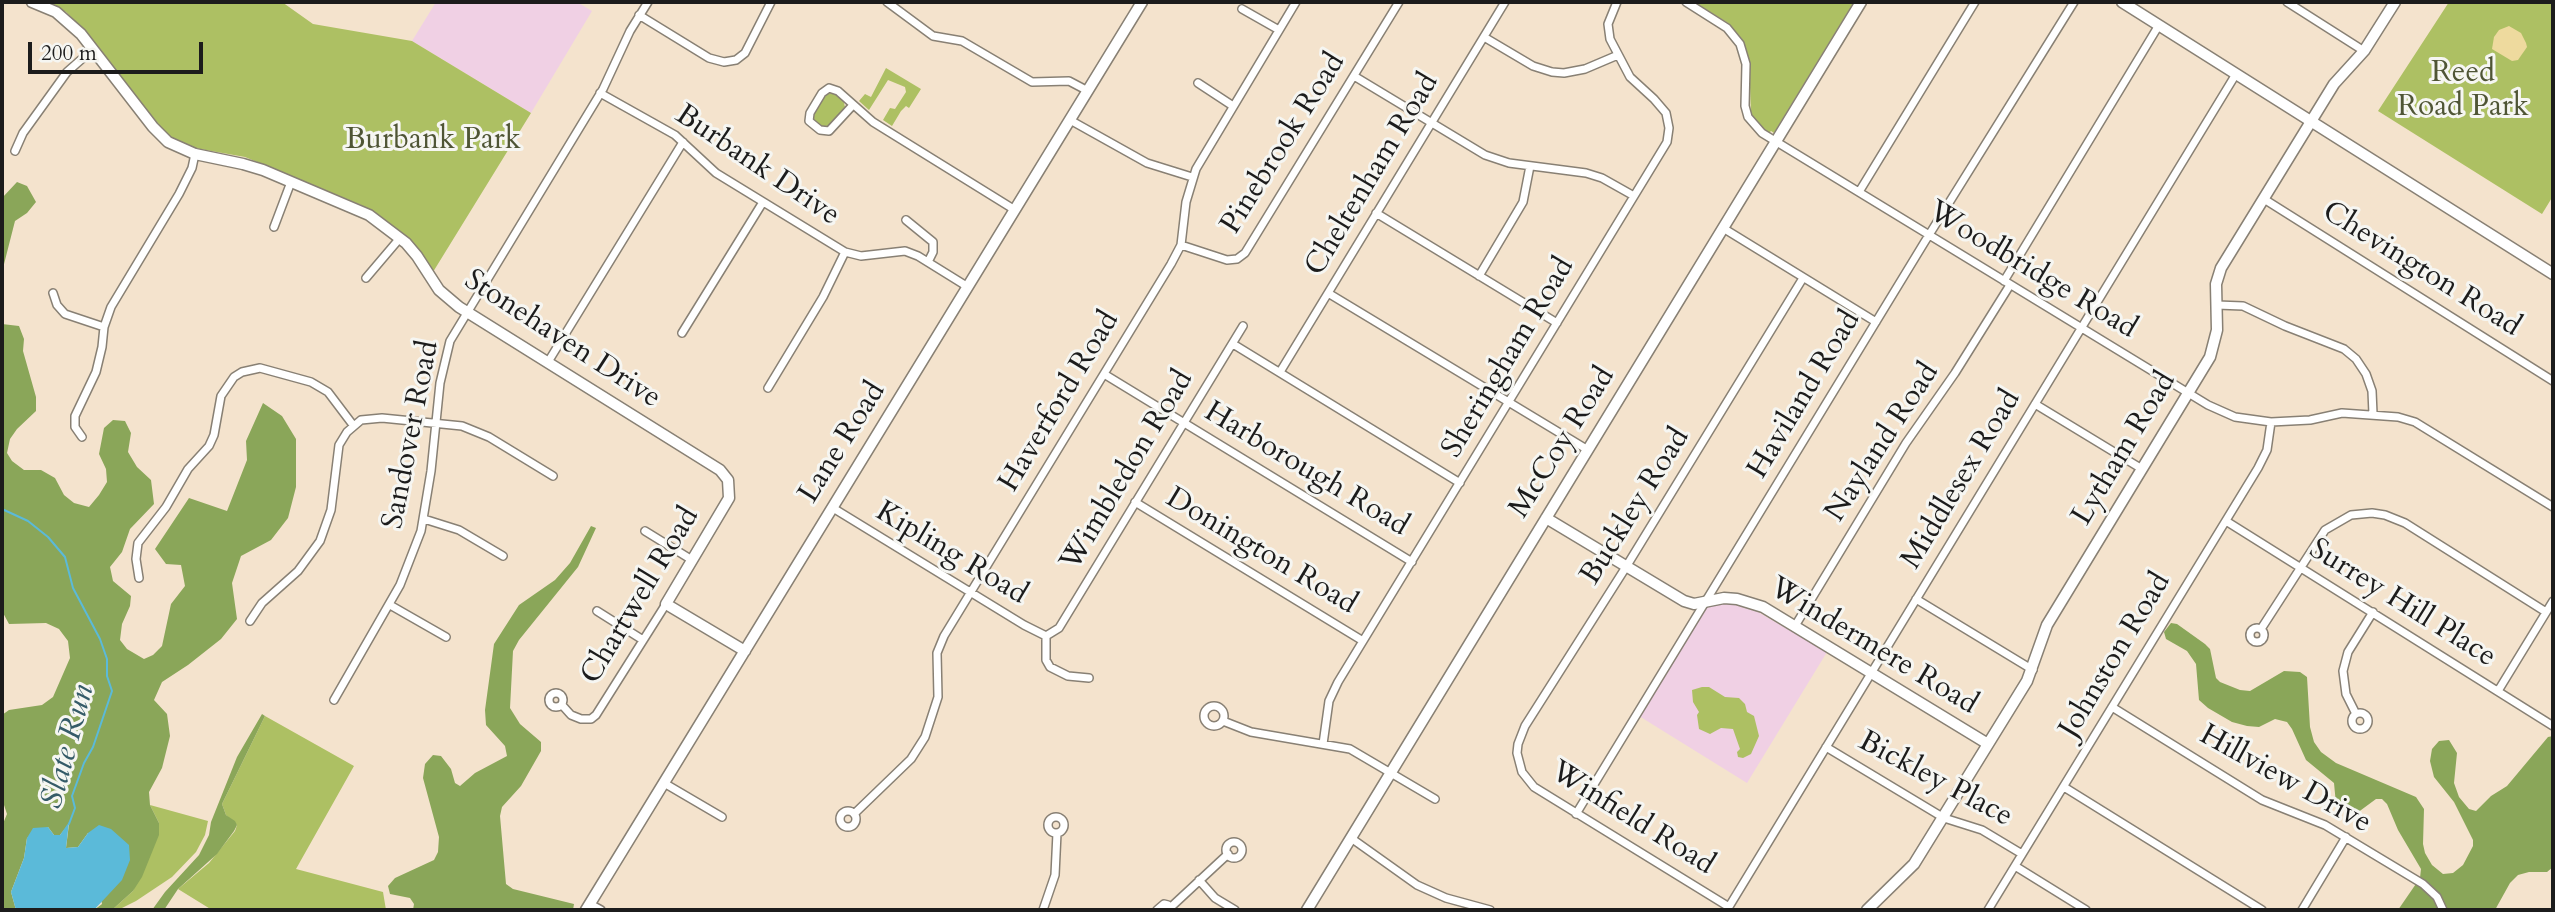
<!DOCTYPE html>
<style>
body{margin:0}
#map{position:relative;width:2555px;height:912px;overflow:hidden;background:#f4e3cd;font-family:Cardo,serif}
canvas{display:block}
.frame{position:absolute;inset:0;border:4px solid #1c1c1c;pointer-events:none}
.scale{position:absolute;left:28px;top:42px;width:175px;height:32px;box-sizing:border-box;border:4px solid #1c1c1c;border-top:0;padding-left:9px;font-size:21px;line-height:24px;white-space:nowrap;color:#1c1c1c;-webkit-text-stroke:5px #f6f6f2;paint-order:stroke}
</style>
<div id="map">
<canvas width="2555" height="912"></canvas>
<div class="frame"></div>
<div class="scale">200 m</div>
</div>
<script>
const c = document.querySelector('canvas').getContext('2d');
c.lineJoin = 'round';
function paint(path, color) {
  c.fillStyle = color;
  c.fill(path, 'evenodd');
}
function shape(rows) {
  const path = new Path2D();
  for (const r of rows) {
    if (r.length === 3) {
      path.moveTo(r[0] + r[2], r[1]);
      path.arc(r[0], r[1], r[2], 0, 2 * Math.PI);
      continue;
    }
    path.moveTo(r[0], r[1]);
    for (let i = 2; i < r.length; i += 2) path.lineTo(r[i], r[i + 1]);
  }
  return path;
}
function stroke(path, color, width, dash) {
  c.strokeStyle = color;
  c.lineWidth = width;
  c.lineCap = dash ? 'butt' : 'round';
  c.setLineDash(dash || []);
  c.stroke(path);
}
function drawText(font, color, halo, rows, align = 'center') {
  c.font = font + ' Cardo,serif';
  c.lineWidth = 6;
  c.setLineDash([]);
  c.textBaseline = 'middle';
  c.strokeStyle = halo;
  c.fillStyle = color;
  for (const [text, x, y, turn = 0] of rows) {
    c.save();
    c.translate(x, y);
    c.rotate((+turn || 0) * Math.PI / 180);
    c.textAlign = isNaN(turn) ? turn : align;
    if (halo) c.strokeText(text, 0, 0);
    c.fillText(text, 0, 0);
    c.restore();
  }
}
paint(shape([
 [436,2,577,2,592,11,531,113,412,41],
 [1725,602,1758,612,1827,652,1747,783,1639,716,1706,607]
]), '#f0d0e4');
paint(shape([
 [47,2,282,2,313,24,412,41,531,113,433,272,423,255,410,241,377,214,361,205,245,157,189,147,168,136,80,26,66,12],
 [1694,2,1854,2,1774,133,1771,131,1769,133,1762,129,1751,114,1749,61,1742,39,1728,23],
 [2449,2,2553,2,2553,196,2542,214,2378,111],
 [886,68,921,89,909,108,906,106,901,111,892,126,883,120,890,108,895,109,906,92,905,87,888,80,869,110,859,101,865,94,871,97],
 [833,93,843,99,845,107,832,124,823,128,813,121,813,114,826,94],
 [1702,687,1709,687,1725,697,1739,698,1745,704,1747,712,1754,716,1759,736,1751,754,1743,758,1738,757,1737,752,1740,749,1733,729,1721,728,1710,734,1699,729,1697,715,1699,712,1693,702,1692,690],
 [265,716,354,766,296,869,383,892,386,910,212,910,178,889,209,863,235,831,237,825,226,815,222,804],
 [150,805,208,821,205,835,196,852,172,877,136,901,118,910,112,910,133,891,159,823]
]), '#adc063');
paint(shape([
 [17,182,27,186,36,202,27,213,15,221,2,272,2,198],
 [2,324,19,326,24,339,23,351,36,397,36,411,17,429,10,439,7,453,12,461,24,470,41,470,55,478,64,495,74,503,89,507,99,495,107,482,106,469,99,454,104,428,113,420,125,421,131,433,128,452,137,467,151,480,154,504,130,529,122,552,110,567,113,581,131,596,130,606,122,624,120,640,127,649,144,659,153,655,162,646,171,604,185,586,181,565,166,564,155,549,189,498,227,511,247,460,246,441,263,403,282,416,296,439,296,487,288,518,271,540,241,556,232,583,237,619,221,639,188,665,162,682,154,700,167,714,170,736,162,768,149,792,150,805,159,823,159,835,142,877,133,891,112,910,94,910,102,904,88,833,78,847,66,848,69,824,60,835,54,835,48,827,27,838,24,858,11,892,16,910,2,910,2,826,7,814,2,799,2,715,9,710,42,705,53,697,70,658,68,641,59,629,46,623,9,624,2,611],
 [591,526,596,528,578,567,519,640,513,651,510,708,520,724,541,742,541,751,521,786,502,807,500,816,506,884,513,889,574,904,573,910,489,910,485,908,413,910,414,904,410,898,390,894,388,886,395,878,434,860,438,852,439,837,423,778,425,764,433,755,441,756,451,769,455,783,460,786,475,773,507,756,505,746,486,725,485,710,494,644,519,605,555,580,570,563],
 [2171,623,2177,624,2205,644,2210,649,2216,678,2220,682,2240,690,2250,691,2284,671,2300,672,2307,677,2310,727,2314,742,2321,752,2336,763,2416,797,2424,809,2423,844,2425,853,2432,865,2443,874,2453,873,2463,865,2473,846,2473,840,2454,802,2434,777,2430,761,2432,749,2439,741,2449,740,2457,753,2454,783,2459,797,2469,809,2476,811,2491,796,2507,786,2548,737,2553,736,2553,867,2547,872,2529,872,2518,875,2510,883,2495,910,2398,910,2420,878,2421,869,2398,830,2387,804,2382,799,2376,799,2357,813,2341,808,2336,804,2334,783,2306,760,2292,729,2287,722,2275,719,2259,727,2247,726,2232,722,2208,708,2199,700,2196,664,2187,651,2166,639,2164,632],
 [262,714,265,716,222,804,226,815,235,821,237,825,234,831,217,854,178,889,164,910,152,910,165,892,199,855,209,835,211,822,237,757]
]), '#8aa659');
paint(shape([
 [2509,26,2521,33,2526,43,2527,47,2518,60,2512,61,2492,49,2494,37,2499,30]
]), '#eeda9e');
paint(shape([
 [69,822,66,848,78,847,88,833,99,825,111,829,129,845,130,860,122,880,94,910,16,910,11,892,24,858,27,838,33,828,48,827,54,835,60,835]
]), '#5bbad9');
stroke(shape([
 [2,509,28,521,48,537,65,557,73,588,100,639,107,659,107,676,112,691,93,747,84,763,72,796,75,808,69,824]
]), '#5bbad9', 2);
const street = shape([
 [887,2,933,36,962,41,1032,82,1069,81,1088,91],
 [1686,2,1727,28,1740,44,1746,64,1745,106,1748,117,1762,133,2208,405,2235,417,2271,422,2310,420,2342,413,2398,417,2415,422,2553,507],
 [2287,2,2364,51],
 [1242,9,1279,30],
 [639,15,709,58,724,62,736,60,745,53,771,2],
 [1484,37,1533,66,1552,72,1564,73,1585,69,1618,55],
 [1354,76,1485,155,1509,163,1586,173,1602,178,1634,196],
 [1198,83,1233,106],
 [600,93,675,135,716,173,845,252,861,256,905,251,918,256,968,287],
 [853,105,829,131,820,130,809,121,810,113,822,93,829,88,838,91,873,122,1015,210],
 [1070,120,1147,163,1192,177],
 [15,151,23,133,67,72,92,50],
 [1859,192,1975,2],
 [2264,199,2553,381],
 [1376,213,1557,323],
 [906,220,933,242,933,252,928,262],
 [274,227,291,182],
 [1723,228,1876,322],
 [1181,245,1227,260,1237,259,1245,253,1399,2],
 [1479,276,1523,202,1530,166],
 [366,278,400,238],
 [2004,281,2159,25],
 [53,293,57,305,65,314,104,327],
 [1328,293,1588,450],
 [2217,305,2243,306,2285,326,2344,349,2356,359,2366,374,2372,391,2373,414],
 [682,333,763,202],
 [1233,344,1460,483],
 [548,362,683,142],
 [1280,372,1505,2],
 [1104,374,1412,562],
 [768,388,823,297,845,252],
 [2035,404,2142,469],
 [82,437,75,427,75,416,96,372,102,347,104,327,111,307,179,194,192,168,195,154],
 [1135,502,1363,641],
 [833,508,1024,625,1046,636],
 [424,519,459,530,503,556],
 [2226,521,2553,726],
 [645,531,692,560],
 [139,578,136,559,138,543,166,507,188,469,209,446,214,435,221,396,234,377,242,372,260,368,311,382,328,392,353,425],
 [1916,599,2033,670],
 [390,605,446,637],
 [597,611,643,640],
 [250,621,262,603,298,571,320,541,331,510,339,445,347,432,361,420,382,418,462,426,489,437,553,476],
 [1795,626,1906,443,1955,373,2010,285],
 [2257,635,7],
 [2261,629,2325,530,2351,515,2372,513,2385,515,2405,523,2546,612],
 [1046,636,1059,628,1243,326],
 [1046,636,1046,660,1050,667,1068,676,1089,678],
 [2498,691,2553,601],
 [556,700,7],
 [334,700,400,585,421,531,431,471,440,383,450,341,603,89,630,31,648,2],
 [562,705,571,715,581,719,591,719,596,715,666,604],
 [1214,716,10],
 [2112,707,2262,800,2325,825,2423,884,2437,897,2443,910],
 [2360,721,8],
 [2356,714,2346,694,2343,671,2348,652,2373,612],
 [1223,721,1251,732,1350,749,1435,799],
 [1323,744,1329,701,1338,682,1667,142,1669,128,1666,113,1654,99,1630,77,1610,39,1608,24,1617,2],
 [1826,747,1944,818,1982,830,2022,854],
 [664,783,722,817],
 [2064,787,2262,910],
 [848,819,8],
 [854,814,911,759,925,737,938,697,937,653,944,636,1171,264,1181,245,1186,202,1196,169,1296,2],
 [1576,814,1924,243,2074,2],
 [1056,825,8],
 [1351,838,1417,885,1446,898,1490,910],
 [1234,850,8],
 [2015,866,2086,910],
 [1199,880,1215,898,1235,910],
 [590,904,601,910],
 [1171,907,1228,854],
 [1729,907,1534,787,1522,772,1517,753,1518,744,1525,726,1626,567,1803,278],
 [1043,910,1055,875,1057,833],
 [1157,910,1164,904,1168,905,1172,910],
 [1727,910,2236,74],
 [1988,910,2258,468,2267,450,2271,422],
 [2302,910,2346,837]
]);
const secondary = shape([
 [32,2,56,12,81,34,153,127,168,142,195,154,243,164,263,170,369,215,406,243,417,256,439,290,459,307,720,470,728,480,729,498,666,604,745,651],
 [2122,2,2553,274],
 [1546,518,1684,601,1694,604,1724,598,1737,599,1763,607,1988,744],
 [586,910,1142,2],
 [1307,910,1861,2],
 [1867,910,1914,864,2027,681,2047,625,2210,357,2217,330,2216,284,2221,268,2334,84,2364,51,2395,2]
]);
stroke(street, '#888074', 10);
stroke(secondary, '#888074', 13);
stroke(street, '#fff', 7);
stroke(secondary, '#fff', 10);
drawText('30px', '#4f5535', '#f6f6f2', [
 ["Reed",2463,74],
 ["Road Park",2463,108],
 ["Burbank Park",433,141]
]);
drawText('30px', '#1c1c1c', '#f6f6f2', [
 ["Pinebrook Road",1284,144,-58],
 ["Burbank Drive",757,166,34],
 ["Cheltenham Road",1373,175,-59],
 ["Chevington Road",2421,270,32],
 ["Woodbridge Road",2032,271,31],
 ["Stonehaven Drive",562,340,33],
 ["Sheringham Road",1509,358,-59],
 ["Haviland Road",1805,395,-59],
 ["Haverford Road",1060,402,-59],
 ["Sandover Road",412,435,-79],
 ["Lane Road",843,443,-58],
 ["McCoy Road",1563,443,-58],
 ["Nayland Road",1883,443,-57],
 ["Lytham Road",2125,449,-59],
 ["Harborough Road",1306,470,31],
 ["Wimbledon Road",1128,471,-59],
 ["Middlesex Road",1962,480,-59],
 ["Buckley Road",1636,507,-58],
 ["Donington Road",1261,552,31],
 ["Kipling Road",951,554,31],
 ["Chartwell Road",641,596,-59],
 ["Surrey Hill Place",2402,604,32],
 ["Windermere Road",1873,647,31],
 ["Johnston Road",2116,656,-59],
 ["Bickley Place",1935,780,28],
 ["Hillview Drive",2285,780,29],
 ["Winfield Road",1632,819,32]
]);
drawText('italic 32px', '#355b68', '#f6f6f2', [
 ["Slate Run",69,747,-75]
]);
</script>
